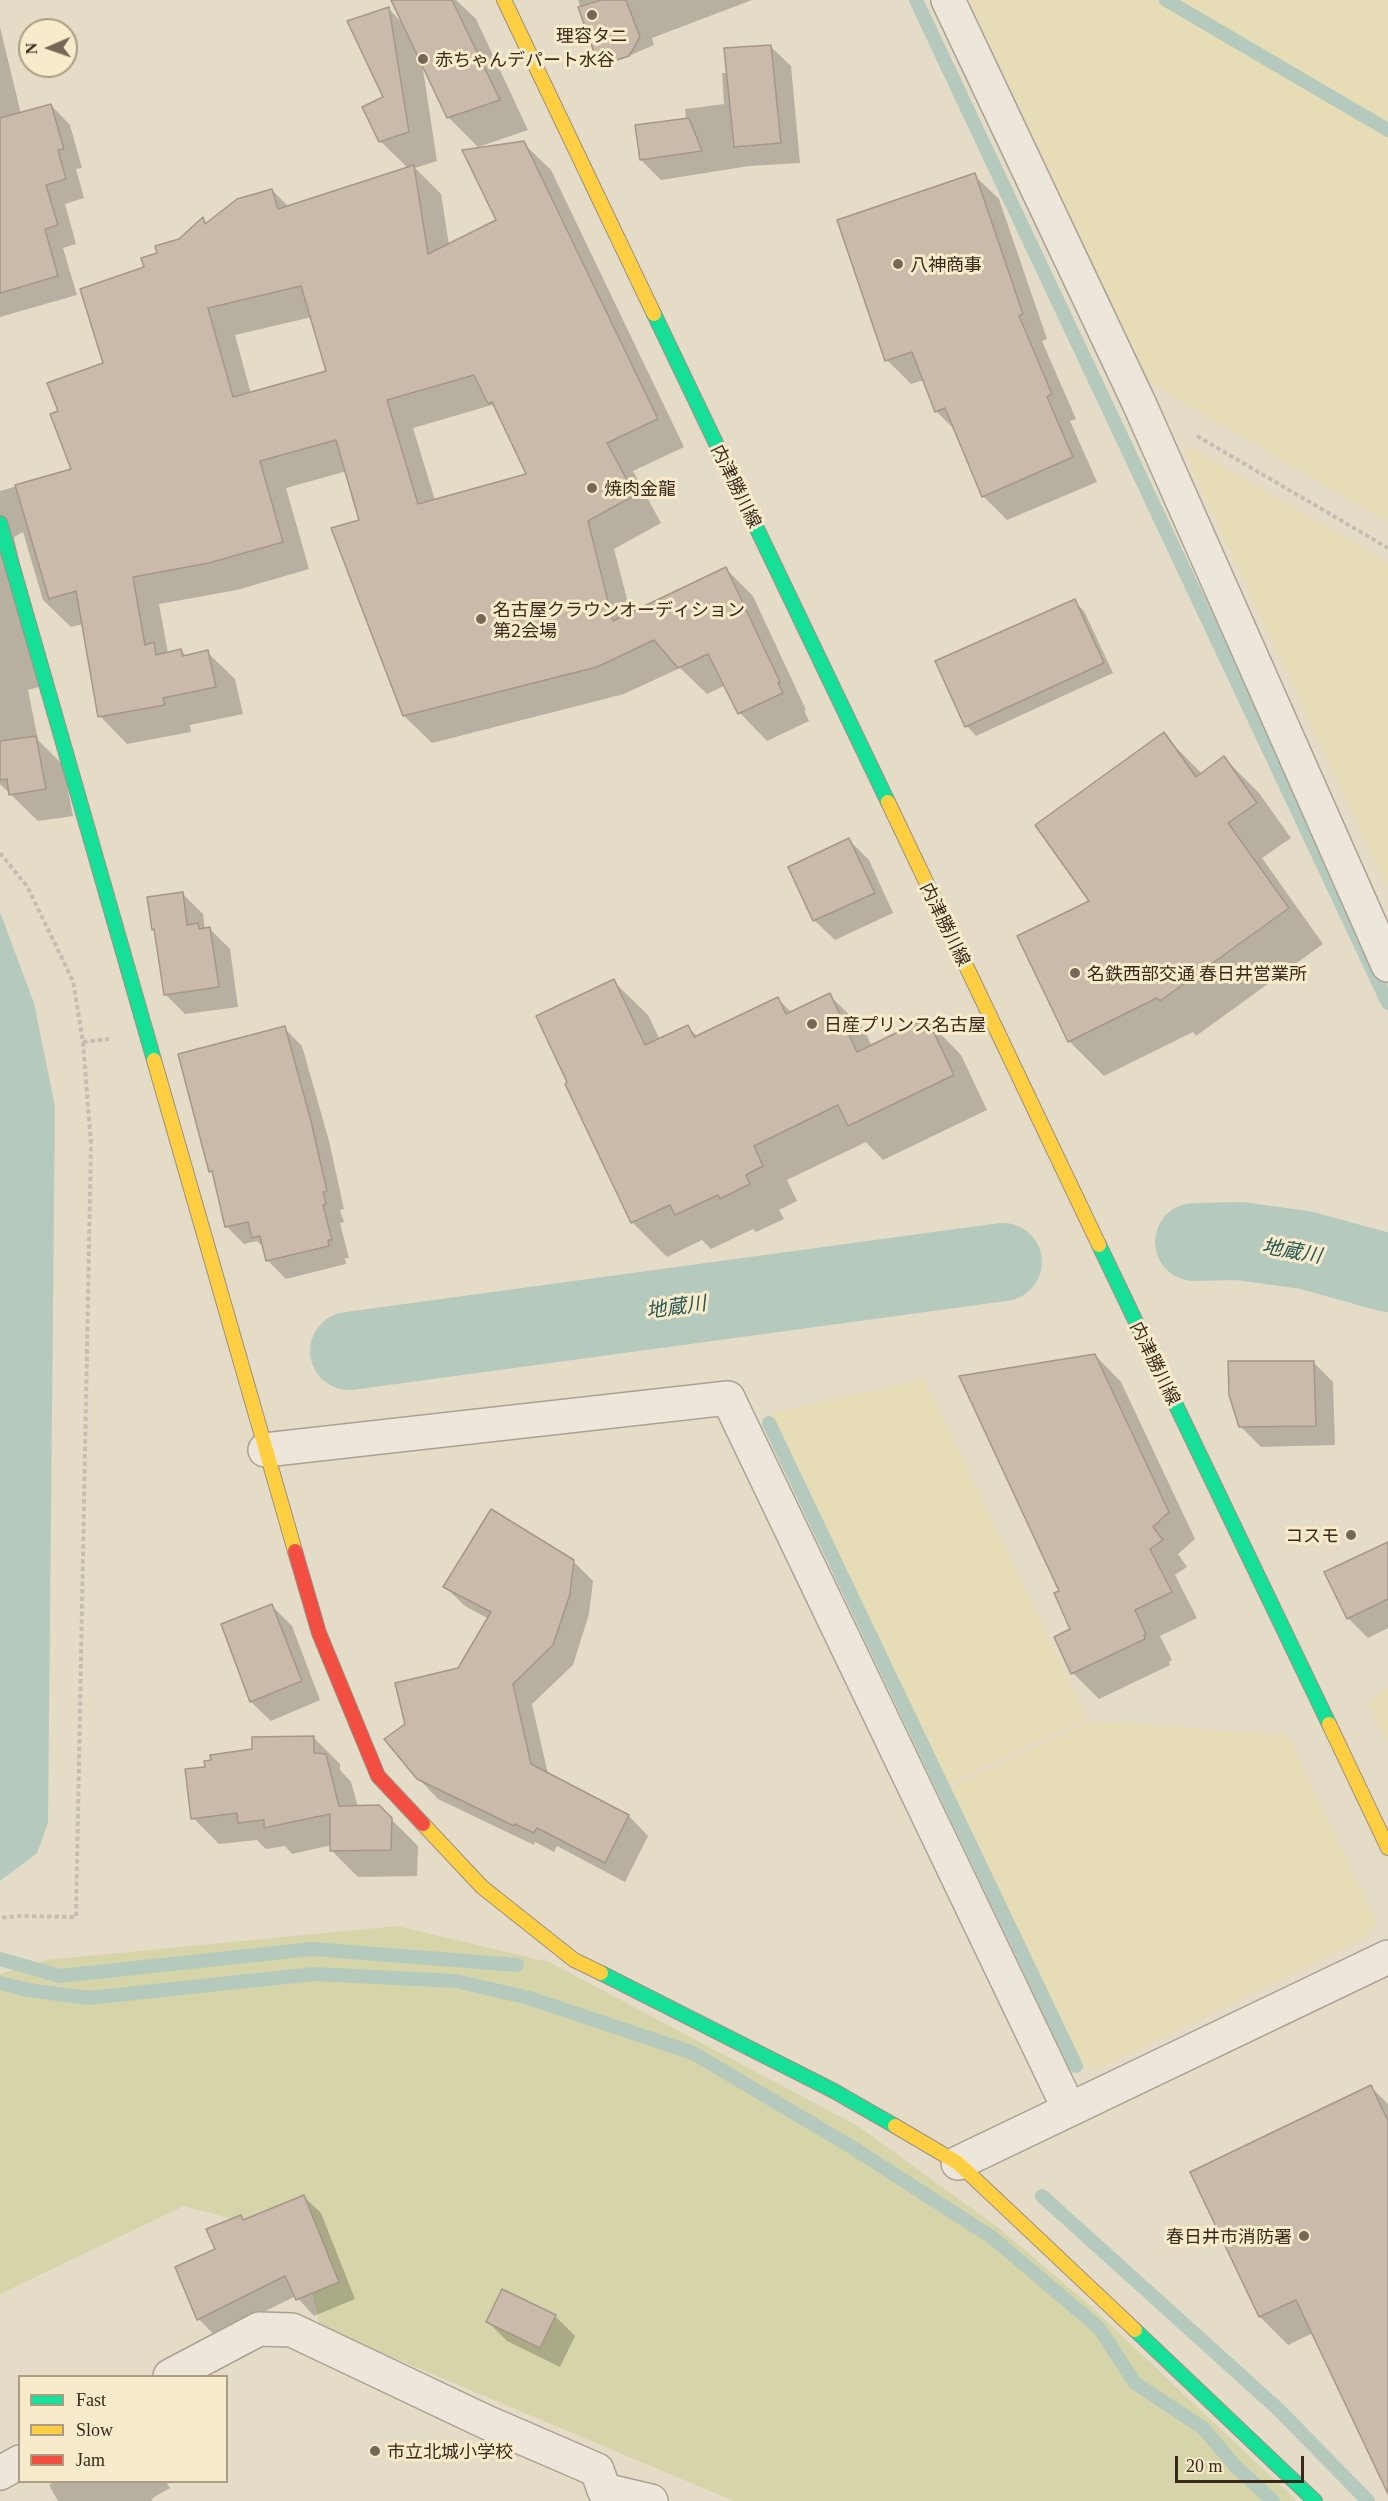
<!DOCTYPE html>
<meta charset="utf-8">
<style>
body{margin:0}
#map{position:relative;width:1388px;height:2501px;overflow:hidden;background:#e5dcc8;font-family:Georgia,serif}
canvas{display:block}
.legend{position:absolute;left:18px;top:2375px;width:210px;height:108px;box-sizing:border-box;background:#f8ebcc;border:2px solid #ab9d85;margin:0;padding:8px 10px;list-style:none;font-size:18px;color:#38291a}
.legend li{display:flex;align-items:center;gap:12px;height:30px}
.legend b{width:30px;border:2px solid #ab9d85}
.north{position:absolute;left:18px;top:18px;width:60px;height:60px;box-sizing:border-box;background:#f8ebcc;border:2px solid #ab9d85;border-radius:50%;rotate:268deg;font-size:16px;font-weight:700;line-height:24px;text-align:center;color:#38291a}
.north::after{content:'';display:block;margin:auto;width:21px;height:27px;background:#756857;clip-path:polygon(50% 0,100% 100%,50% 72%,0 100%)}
.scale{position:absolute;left:1175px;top:2456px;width:129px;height:27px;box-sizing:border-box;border:3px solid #38291a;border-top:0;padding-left:8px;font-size:18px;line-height:21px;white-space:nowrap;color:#38291a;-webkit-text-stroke:4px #f8ebcc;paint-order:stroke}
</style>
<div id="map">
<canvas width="1388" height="2501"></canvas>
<ul class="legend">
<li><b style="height:8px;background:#16e098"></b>Fast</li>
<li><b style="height:8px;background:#ffcf43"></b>Slow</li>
<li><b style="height:8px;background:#f24e42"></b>Jam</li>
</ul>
<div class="north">N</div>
<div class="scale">20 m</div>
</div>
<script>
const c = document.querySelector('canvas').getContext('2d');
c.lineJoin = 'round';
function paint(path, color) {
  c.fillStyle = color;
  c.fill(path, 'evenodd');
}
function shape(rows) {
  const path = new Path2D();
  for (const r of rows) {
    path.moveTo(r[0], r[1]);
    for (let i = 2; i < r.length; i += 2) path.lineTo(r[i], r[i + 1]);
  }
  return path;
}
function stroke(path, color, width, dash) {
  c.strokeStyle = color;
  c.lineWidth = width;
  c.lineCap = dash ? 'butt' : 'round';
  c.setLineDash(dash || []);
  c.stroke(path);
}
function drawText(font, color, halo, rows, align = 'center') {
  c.font = font + ' Georgia,"Noto Sans JP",serif';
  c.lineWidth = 6;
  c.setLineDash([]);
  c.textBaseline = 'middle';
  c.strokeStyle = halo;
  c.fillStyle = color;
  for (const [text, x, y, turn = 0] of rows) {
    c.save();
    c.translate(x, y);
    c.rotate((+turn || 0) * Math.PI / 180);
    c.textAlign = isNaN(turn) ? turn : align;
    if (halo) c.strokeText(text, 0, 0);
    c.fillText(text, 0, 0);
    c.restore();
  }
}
paint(shape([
 [969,0,1155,0,1388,136,1388,522,1149,382],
 [1172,0,1388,0,1388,126],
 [1188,446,1388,563,1388,888,1185,455],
 [924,1379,1087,1718,946,1785,768,1414],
 [1388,1687,1388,1744,1368,1704],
 [1089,1721,1287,1735,1377,1923,1363,1938,1097,2070,1083,2066,948,1789]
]), '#e6ddb7');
paint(shape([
 [397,1926,549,1962,858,2126,1000,2229,1087,2303,1297,2501,734,2501,320,2327,299,2237,184,2206,0,2294,0,1974,46,1960]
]), '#d5d5a9');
paint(shape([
 [0,912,34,1003,55,1106,48,1823,37,1853,0,1881]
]), '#b5cabd');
paint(shape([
 [416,0,456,0,476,19,528,130,478,147,449,118,422,63,437,161,415,168,441,194,449,245,498,221,523,143,551,170,684,447,633,471,661,523,614,549,631,614,726,569,753,596,806,710,804,710,809,721,767,741,740,713,726,685,707,694,680,668,624,694,432,743,404,716,361,521,347,471,286,488,309,569,237,590,159,604,168,653,181,651,186,656,207,652,235,679,243,714,190,725,191,732,127,744,100,716,83,624,71,627,43,600,23,532,14,537,46,685,28,690,38,740,63,765,73,816,38,821,0,784,0,491,73,470,60,412,105,363,146,268,159,254,203,219,207,223,272,190,289,207,408,168,380,141,389,9,403,24],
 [312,317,328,372,251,394,235,335],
 [492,405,499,413,529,474,435,500,413,428],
 [578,0,752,0,652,38,654,45,612,63,593,44],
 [0,27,21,114,51,105,70,125,82,168,76,169,84,198,65,204,76,244,63,248,77,295,0,317],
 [771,47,791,66,800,163,749,166,661,180,641,160,686,120,685,109,724,104,722,73,728,73],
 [974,175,999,199,1047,339,1042,341,1076,419,1070,421,1097,482,1007,520,983,496,956,431,936,411,924,380,911,384,887,360],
 [1074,601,1084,611,1113,673,976,736,967,726],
 [1163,734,1202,774,1224,758,1259,793,1291,838,1262,858,1323,944,1196,1036,1193,1032,1104,1076,1069,1041,1091,901],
 [849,840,869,860,893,913,835,940,815,921,790,868],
 [183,894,203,914,205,930,210,929,230,949,238,1007,185,1014,165,994,156,932,153,929],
 [613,981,648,1015,660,1040,688,1027,698,1037,778,999,792,1013,829,995,864,1029,872,1047,927,1020,961,1055,987,1110,883,1160,866,1142,787,1180,797,1201,779,1210,784,1219,756,1232,753,1229,711,1249,702,1240,667,1257,632,1222,567,1084],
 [284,1028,302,1046,329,1141,344,1209,340,1210,344,1222,340,1223,349,1258,345,1258,346,1264,286,1279,268,1261,264,1248,257,1241,244,1244,226,1226,214,1175,211,1171],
 [1095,1355,1121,1382,1195,1539,1178,1554,1187,1567,1175,1575,1197,1618,1160,1636,1172,1660,1169,1662,1170,1665,1099,1699,1073,1673,1072,1630,1061,1591],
 [1313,1362,1333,1382,1335,1445,1261,1447,1241,1427],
 [1388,1543,1388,1628,1368,1638,1348,1618],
 [573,1561,593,1581,589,1614,573,1665,532,1704,548,1774,629,1816,648,1836,625,1882,557,1846,554,1852,535,1842,534,1845,438,1799,418,1778,407,1724,459,1669,489,1619,465,1606,445,1587],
 [272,1606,292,1626,320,1700,271,1721,251,1702,223,1624],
 [314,1738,340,1764,340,1770,351,1782,358,1807,378,1806,418,1846,417,1876,358,1877,332,1851,332,1845,292,1854,285,1846,266,1849,257,1840,219,1844,193,1818,207,1768,253,1750],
 [1371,2087,1388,2104,1388,2466,1313,2333,1288,2345,1260,2317,1192,2173],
 [304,2197,321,2213,355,2299,314,2316,296,2296,215,2336,199,2319,177,2267,216,2250,240,2216,245,2221],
 [555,2316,575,2336,560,2367,507,2341,487,2321],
 [54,2482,166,2482,170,2488,151,2499,153,2501,58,2501,49,2485]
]), '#0003');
stroke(shape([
 [916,0,1388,1003],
 [1166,0,1388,130],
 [769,1423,1076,2066],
 [0,1959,60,1976,312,1949,517,1965],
 [0,1983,28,1990,88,1998,314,1974,456,1981,529,1998,693,2053,850,2146,993,2238,1099,2328,1135,2383,1203,2428,1236,2467,1273,2501],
 [1042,2196,1278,2409,1368,2501]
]), '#b5cabd', 14);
stroke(shape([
 [1194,1242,1239,1241,1305,1250,1388,1273],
 [349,1351,1003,1262]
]), '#b5cabd', 78);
const building = shape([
 [391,0,452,0,500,100,447,118,391,0],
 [602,0,626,0,640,37,629,56,599,66,578,7,602,0],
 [389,7,409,132,379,142,362,107,383,97,347,21,389,7],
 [771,45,781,143,734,147,724,48,771,45],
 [51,104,64,149,58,150,66,179,46,185,58,225,45,229,58,276,0,293,0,118,51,104],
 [689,118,702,151,640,160,635,125,689,118],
 [524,141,658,419,607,443,635,495,588,521,613,621,726,567,780,682,778,683,783,693,738,714,708,654,678,668,654,640,597,667,403,716,331,528,359,520,336,440,260,461,283,542,209,563,133,577,145,645,154,642,156,655,181,649,183,656,208,650,216,687,163,698,165,705,98,717,76,591,49,599,15,485,71,469,50,414,58,411,47,383,103,363,80,289,144,267,141,258,157,253,155,246,179,239,203,217,205,224,237,199,272,189,278,209,414,165,428,254,496,220,462,150,524,141],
 [301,286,326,371,233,397,208,308,301,286],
 [474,375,488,404,492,402,526,474,418,504,387,400,474,375],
 [975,173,1023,314,1019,316,1052,394,1047,397,1073,457,982,497,945,408,935,412,912,352,885,361,837,220,975,173],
 [1075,599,1104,663,965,727,935,661,1075,599],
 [1164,732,1196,777,1224,756,1257,803,1228,823,1289,908,1160,1001,1157,998,1068,1042,1017,936,1089,901,1035,825,1164,732],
 [36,736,46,789,9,795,7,779,0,780,0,741,36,736],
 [849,838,875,893,813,921,788,867,849,838],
 [183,892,187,925,198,923,199,929,210,927,219,987,164,995,154,929,152,930,147,897,183,892],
 [614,979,645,1045,688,1025,694,1037,778,997,786,1014,830,993,857,1052,927,1018,954,1075,848,1126,838,1105,754,1146,763,1166,746,1175,750,1184,720,1199,718,1195,675,1215,670,1205,631,1223,565,1084,567,1082,536,1016,614,979],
 [285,1026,311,1121,327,1191,323,1192,326,1204,323,1205,332,1240,328,1240,329,1246,266,1261,260,1236,252,1238,248,1222,225,1227,212,1171,209,1172,178,1054,285,1026],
 [1095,1354,1169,1512,1153,1527,1163,1540,1150,1549,1172,1592,1135,1610,1146,1634,1144,1635,1145,1639,1071,1674,1054,1637,1070,1629,1054,1593,1059,1591,959,1376,1095,1354],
 [1228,1361,1314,1361,1316,1426,1239,1427,1229,1395,1228,1361],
 [491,1509,574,1560,570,1594,553,1645,513,1684,531,1764,629,1815,605,1863,537,1828,534,1833,515,1824,514,1826,417,1779,384,1739,405,1724,395,1683,458,1668,491,1612,443,1587,491,1509],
 [1388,1542,1388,1599,1347,1619,1324,1572,1388,1542],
 [272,1604,302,1681,250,1702,221,1624,272,1604],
 [314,1736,314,1753,326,1754,339,1806,379,1805,392,1818,391,1850,330,1851,330,1814,264,1828,264,1820,238,1823,237,1813,191,1819,185,1769,205,1767,204,1761,211,1760,210,1755,252,1749,252,1737,314,1736],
 [1371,2085,1388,2121,1388,2494,1296,2300,1259,2317,1190,2172,1371,2085],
 [304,2195,339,2282,296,2300,285,2276,197,2320,175,2267,215,2249,206,2229,241,2215,243,2220,304,2195],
 [502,2289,556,2315,540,2348,486,2322,502,2289]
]);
paint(building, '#c9baa9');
stroke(building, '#a59788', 1.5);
const street = shape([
 [948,0,1139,403,1388,965],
 [265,1450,728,1398,1069,2109],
 [958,2163,1388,1957],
 [170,2376,259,2329,292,2330,486,2422,597,2470,604,2490,651,2501],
 [0,2473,20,2462]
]);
const fast = shape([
 [654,314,888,802],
 [0,523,154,1060],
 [1099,1245,1329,1724],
 [601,1973,834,2091,895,2126],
 [1135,2330,1315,2501]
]);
const slow = shape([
 [504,0,654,314],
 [888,802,1099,1245],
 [154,1060,295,1551],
 [1329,1724,1388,1848],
 [423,1824,482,1887,574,1960,601,1973],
 [895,2126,958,2163,1135,2330]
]);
const jam = shape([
 [295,1551,319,1633,378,1776,423,1824]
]);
stroke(street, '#a9a192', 36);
stroke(fast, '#999082', 16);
stroke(slow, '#999082', 16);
stroke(jam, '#999082', 16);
stroke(shape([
 [1197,436,1388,548],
 [0,853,27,886,73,981,83,1042,91,1144,76,1917,20,1916,0,1918],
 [83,1042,109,1039]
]), '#c4bdb2', 4, [4.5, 3]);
stroke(street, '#ece6db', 33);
stroke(fast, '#16e098', 14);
stroke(slow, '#ffcf43', 14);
stroke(jam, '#f24e42', 14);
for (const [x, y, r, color] of [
 [592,15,6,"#756857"],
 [423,59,6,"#756857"],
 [898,264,6,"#756857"],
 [592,488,6,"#756857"],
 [481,619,6,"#756857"],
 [1075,973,6,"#756857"],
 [812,1024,6,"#756857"],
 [1351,1535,6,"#756857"],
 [1304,2236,6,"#756857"],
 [375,2451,6,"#756857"]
]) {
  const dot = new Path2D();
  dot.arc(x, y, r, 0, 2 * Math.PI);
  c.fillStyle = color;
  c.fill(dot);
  stroke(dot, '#f8ebcc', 2);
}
drawText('18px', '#38291a', '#f8ebcc', [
 ["理容タニ",592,35,"center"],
 ["赤ちゃんデパート水谷",435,59],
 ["八神商事",910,264],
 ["焼肉金龍",604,488],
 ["名古屋クラウンオーディション",493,609],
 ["第2会場",493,630],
 ["名鉄西部交通 春日井営業所",1087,973],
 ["日産プリンス名古屋",824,1024],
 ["コスモ",1339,1535,"right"],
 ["春日井市消防署",1292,2236,"right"],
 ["市立北城小学校",387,2451]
], 'left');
drawText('18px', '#38291a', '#f8ebcc', [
 ["内津勝川線",737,486,64],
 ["内津勝川線",946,924,64],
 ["内津勝川線",1156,1363,64]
]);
drawText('italic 20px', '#285956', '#f8ebcc', [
 ["地蔵川",1292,1250,10],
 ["地蔵川",676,1306,-8]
]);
</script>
